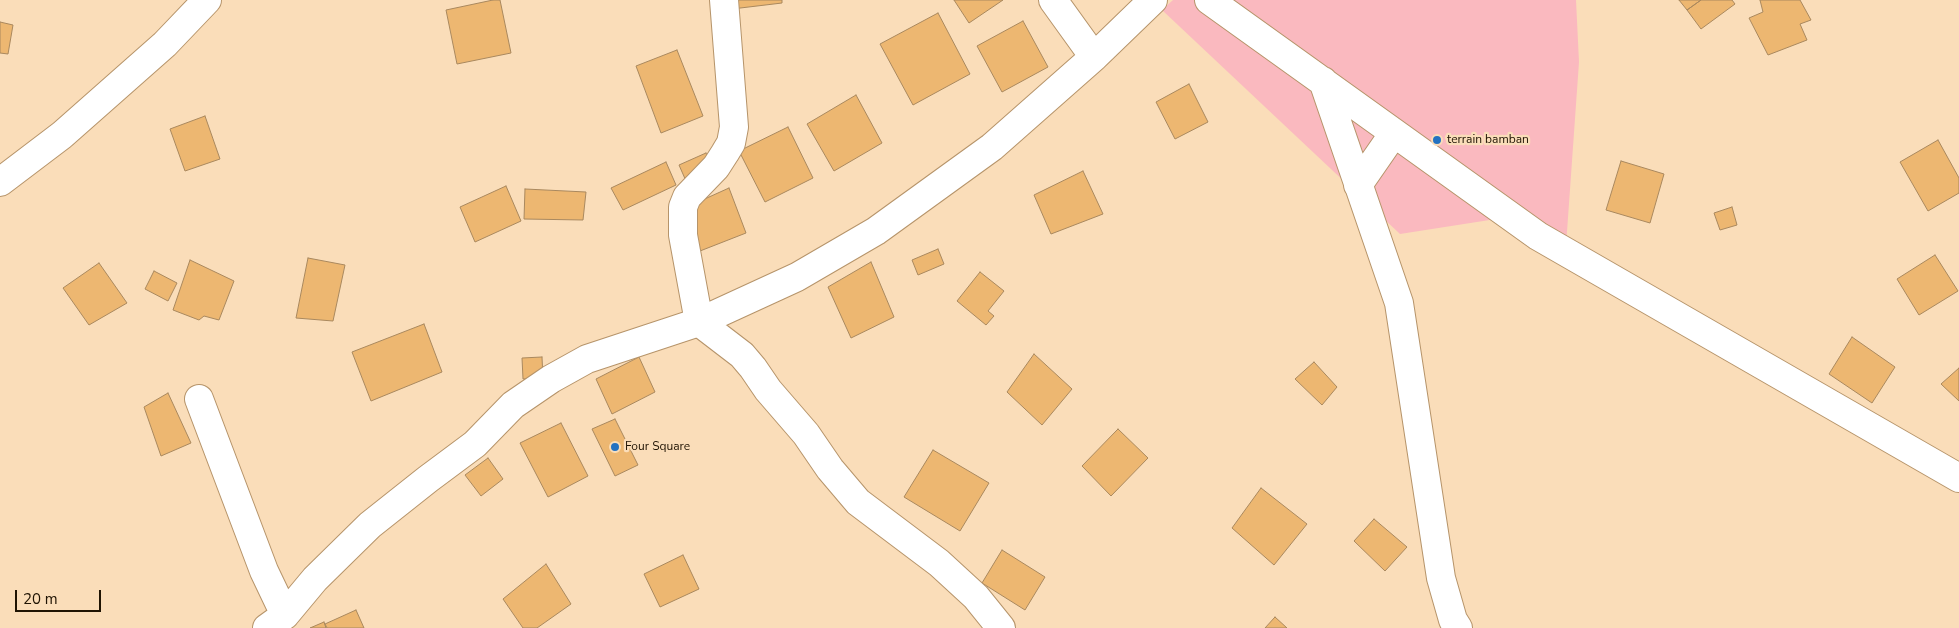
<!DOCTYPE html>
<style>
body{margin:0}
#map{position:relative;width:1959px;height:628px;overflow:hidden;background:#faddb9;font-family:"Nunito Sans",sans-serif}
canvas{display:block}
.scale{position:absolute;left:15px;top:590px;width:86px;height:22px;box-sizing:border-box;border:2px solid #1f1303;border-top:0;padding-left:6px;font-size:15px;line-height:18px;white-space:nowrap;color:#1f1303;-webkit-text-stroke:4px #faddb9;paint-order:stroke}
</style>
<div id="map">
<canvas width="1959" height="628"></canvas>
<div class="scale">20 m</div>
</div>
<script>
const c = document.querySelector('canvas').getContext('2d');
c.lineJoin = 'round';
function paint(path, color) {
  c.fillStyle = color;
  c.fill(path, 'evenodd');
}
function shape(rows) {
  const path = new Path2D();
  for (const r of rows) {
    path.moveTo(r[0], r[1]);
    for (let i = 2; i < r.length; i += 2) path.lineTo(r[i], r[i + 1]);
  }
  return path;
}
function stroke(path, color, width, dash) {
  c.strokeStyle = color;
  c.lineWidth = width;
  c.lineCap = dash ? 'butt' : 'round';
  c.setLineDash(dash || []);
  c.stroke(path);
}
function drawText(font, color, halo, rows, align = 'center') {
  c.font = font + ' "Nunito Sans",sans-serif';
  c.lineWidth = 4.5;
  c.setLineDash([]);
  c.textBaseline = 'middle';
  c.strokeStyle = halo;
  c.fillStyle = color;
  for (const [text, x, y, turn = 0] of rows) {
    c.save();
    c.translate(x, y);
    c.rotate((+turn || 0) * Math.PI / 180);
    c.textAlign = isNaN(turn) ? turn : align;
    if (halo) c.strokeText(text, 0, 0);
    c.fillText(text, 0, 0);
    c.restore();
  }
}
paint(shape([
 [1173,0,1576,0,1579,62,1565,260,1496,219,1400,234,1162,10]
]), '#fab9bf');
const building = shape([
 [493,0,500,0,511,53,457,64,446,10,493,0],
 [731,0,782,0,782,3,732,9,731,0],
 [954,0,1003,0,969,23,954,0],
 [1679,0,1701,0,1687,10,1679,0],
 [1701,0,1732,0,1735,4,1701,29,1687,10,1701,0],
 [1760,0,1800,0,1811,20,1800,24,1807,40,1768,55,1749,18,1763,12,1760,0],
 [938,13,970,74,913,105,880,44,938,13],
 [1023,21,1048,67,1002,92,977,46,1023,21],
 [0,22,13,25,8,54,0,53,0,22],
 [677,50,703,116,661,133,636,66,677,50],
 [1189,84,1208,122,1175,139,1156,102,1189,84],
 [856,95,882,143,834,171,807,124,856,95],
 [205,116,220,159,185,171,170,129,205,116],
 [788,127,813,178,765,202,739,151,788,127],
 [1938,140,1959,178,1959,193,1928,211,1900,162,1938,140],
 [706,153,714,169,686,181,679,165,706,153],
 [1621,161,1664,174,1650,223,1606,210,1621,161],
 [666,162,676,185,623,210,611,188,666,162],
 [1083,171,1103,214,1051,234,1034,195,1083,171],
 [506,186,521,221,475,242,460,207,506,186],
 [729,188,746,233,700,251,687,207,729,188],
 [525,189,586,192,583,220,524,219,525,189],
 [1732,207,1737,225,1720,230,1714,213,1732,207],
 [938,249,944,264,918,275,912,260,938,249],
 [1935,255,1958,291,1919,315,1897,279,1935,255],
 [308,258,345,265,333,321,296,318,308,258],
 [190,260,234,281,219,320,204,316,199,320,173,310,190,260],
 [871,262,894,317,851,338,828,287,871,262],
 [99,263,127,303,89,325,63,288,99,263],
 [154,271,177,283,168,301,145,289,154,271],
 [980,272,1004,291,988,311,994,316,986,325,957,301,980,272],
 [424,324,442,372,371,401,352,352,424,324],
 [1852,337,1895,367,1872,403,1829,374,1852,337],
 [1034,354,1072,389,1042,425,1007,392,1034,354],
 [542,357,543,378,523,379,522,358,542,357],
 [639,357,655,392,612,414,596,379,639,357],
 [1314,362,1337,387,1322,405,1295,379,1314,362],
 [1959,368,1959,401,1941,384,1959,368],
 [168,393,191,443,161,456,144,407,168,393],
 [615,419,638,465,615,476,592,429,615,419],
 [561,423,588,476,548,497,520,443,561,423],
 [1118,429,1148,458,1111,496,1082,466,1118,429],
 [933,450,989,483,960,531,904,497,933,450],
 [488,458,503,479,481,496,465,475,488,458],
 [1261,488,1307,524,1274,565,1232,528,1261,488],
 [1374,519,1407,547,1385,571,1354,541,1374,519],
 [1002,550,1045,577,1025,610,982,583,1002,550],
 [683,555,699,589,660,607,644,574,683,555],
 [546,564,571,604,537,628,523,628,503,599,546,564],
 [356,610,364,628,327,628,325,624,356,610],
 [1275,617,1287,628,1265,628,1275,617],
 [324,622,326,628,310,628,324,622]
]);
paint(building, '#edb771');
stroke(building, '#a9885e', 1);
const minor = shape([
 [724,0,734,127,731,143,725,153,716,167,687,197,683,207,683,235,699,322,742,355,753,368,768,390,806,434,830,469,858,502,939,563,976,597,1001,628],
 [1053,0,1094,57],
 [1209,0,1538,236,1959,478],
 [1323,81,1399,303,1441,578,1453,620,1458,628],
 [0,182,62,135,165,44,207,0],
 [1358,185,1394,133],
 [199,399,264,571,285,615],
 [267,628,285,615,315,579,370,525,428,479,475,444,513,405,551,379,587,359,699,322,797,277,876,231,992,147,1094,57,1153,0]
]);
stroke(minor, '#b6946a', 30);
stroke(minor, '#fff', 28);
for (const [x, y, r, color] of [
 [1437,140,5,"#2472c1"],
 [615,447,5,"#2472c1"]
]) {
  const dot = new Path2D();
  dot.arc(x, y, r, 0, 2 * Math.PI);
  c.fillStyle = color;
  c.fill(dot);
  stroke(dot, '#faddb9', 2);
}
drawText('12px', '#1f1303', '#faddb9', [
 ["terrain bamban",1447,140],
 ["Four Square",625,447]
], 'left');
</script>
